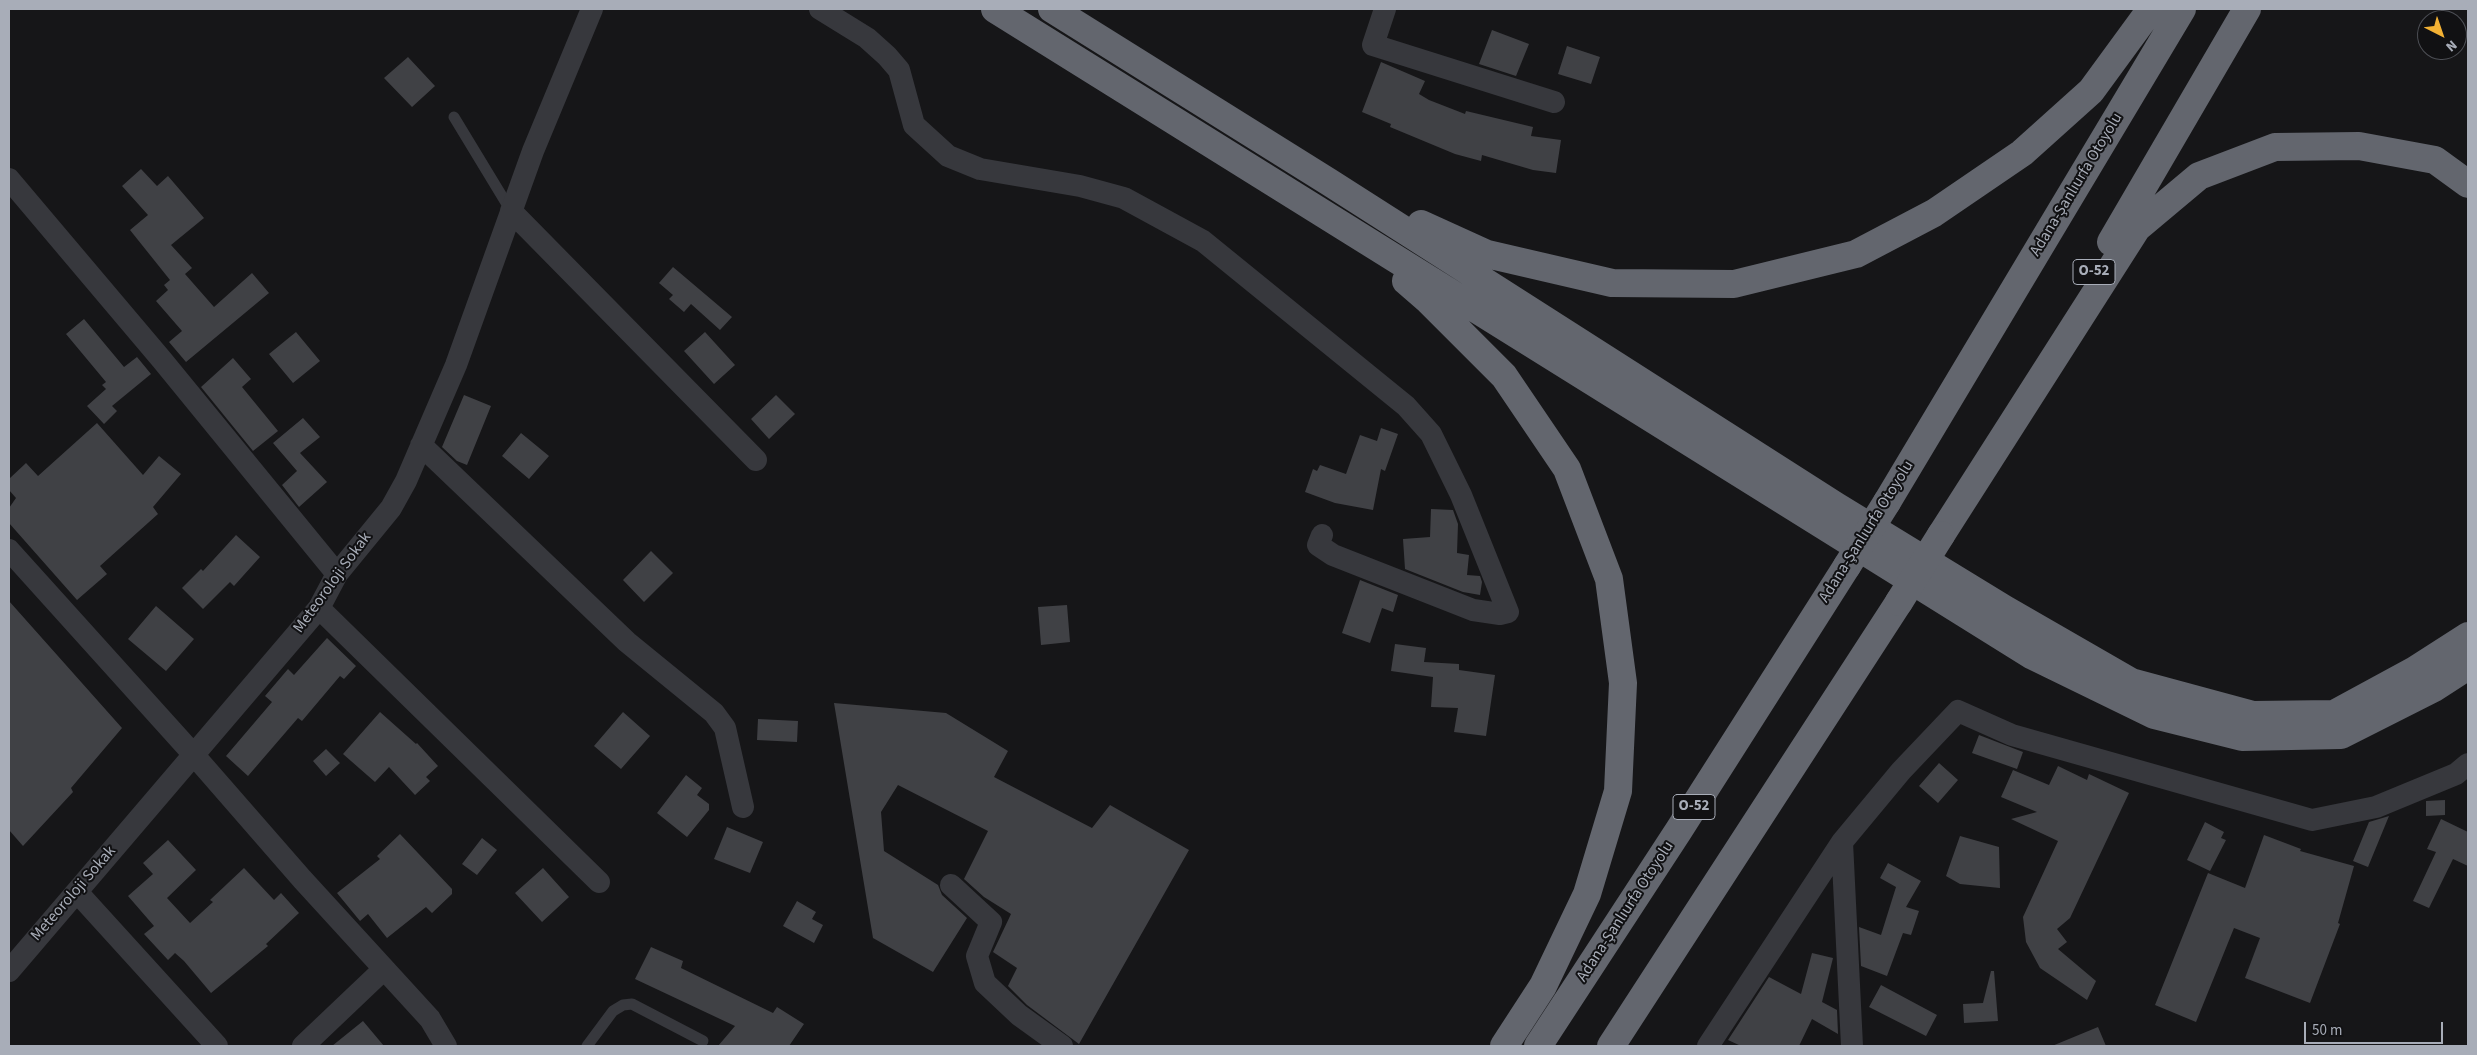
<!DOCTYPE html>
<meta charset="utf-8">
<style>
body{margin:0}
#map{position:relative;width:2477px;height:1055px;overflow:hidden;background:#161618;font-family:"Source Sans 3",sans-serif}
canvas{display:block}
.frame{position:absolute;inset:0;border:10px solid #a8adb8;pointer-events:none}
.north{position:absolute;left:2417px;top:10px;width:50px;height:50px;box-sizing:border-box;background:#111113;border:1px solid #4d4f55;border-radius:50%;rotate:139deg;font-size:14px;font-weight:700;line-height:20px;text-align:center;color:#a8adb8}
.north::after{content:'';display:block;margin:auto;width:18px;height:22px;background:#f2b134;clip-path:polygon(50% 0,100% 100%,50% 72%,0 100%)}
.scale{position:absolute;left:2304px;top:1022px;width:139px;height:22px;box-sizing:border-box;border:2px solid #a8adb8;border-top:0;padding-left:6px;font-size:15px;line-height:18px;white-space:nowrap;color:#a8adb8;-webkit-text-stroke:4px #111113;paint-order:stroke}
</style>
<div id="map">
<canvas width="2477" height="1055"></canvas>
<div class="frame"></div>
<div class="north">N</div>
<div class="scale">50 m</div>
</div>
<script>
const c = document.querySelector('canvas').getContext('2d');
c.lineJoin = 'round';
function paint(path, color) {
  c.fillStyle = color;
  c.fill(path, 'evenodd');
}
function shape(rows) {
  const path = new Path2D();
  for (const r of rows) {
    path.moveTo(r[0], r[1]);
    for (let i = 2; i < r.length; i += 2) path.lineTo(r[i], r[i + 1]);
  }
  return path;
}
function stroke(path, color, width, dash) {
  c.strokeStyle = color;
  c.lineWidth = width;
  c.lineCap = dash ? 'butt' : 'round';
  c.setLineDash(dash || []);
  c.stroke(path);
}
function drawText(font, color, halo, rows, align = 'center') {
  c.font = font + ' "Source Sans 3",sans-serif';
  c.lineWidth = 4;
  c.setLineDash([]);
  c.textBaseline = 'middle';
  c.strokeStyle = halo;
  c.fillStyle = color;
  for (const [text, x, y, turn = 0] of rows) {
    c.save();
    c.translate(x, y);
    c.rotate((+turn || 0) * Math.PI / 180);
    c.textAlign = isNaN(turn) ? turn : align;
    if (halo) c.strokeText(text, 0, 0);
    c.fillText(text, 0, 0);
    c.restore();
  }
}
paint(shape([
 [1492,30,1529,44,1516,76,1479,64],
 [1567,46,1600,57,1591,84,1558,74],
 [408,57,435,86,412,107,384,78],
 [1381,62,1425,81,1419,94,1429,100,1465,114,1466,111,1533,127,1531,136,1561,140,1556,173,1533,170,1482,155,1481,161,1455,154,1390,127,1391,124,1362,112],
 [141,169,157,186,168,176,204,218,171,245,192,268,185,274,214,307,252,273,269,293,186,362,169,342,182,331,156,301,168,290,164,285,170,280,130,230,148,215,122,186],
 [673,267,732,317,720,330,691,304,684,312,669,299,673,295,659,283],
 [84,319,124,367,137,357,151,374,112,406,117,411,104,424,87,406,106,389,102,385,106,382,66,334],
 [296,332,320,361,293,383,269,354],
 [705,332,735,365,714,384,684,351],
 [233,358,251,379,242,387,278,431,253,451,201,387],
 [464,395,491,406,467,465,457,461,442,447],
 [776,395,795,414,769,439,751,419],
 [303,418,320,437,300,453,327,482,299,507,282,485,297,471,273,443],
 [97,423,143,475,159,456,181,474,153,507,158,514,100,566,107,574,77,600,9,523,9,508,16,498,9,490,9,479,26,463,38,476],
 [1381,428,1398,434,1385,471,1381,469,1373,510,1335,503,1305,492,1313,469,1317,471,1320,465,1346,474,1360,435,1377,441],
 [521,433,549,456,529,479,502,456],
 [1431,509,1453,510,1458,524,1457,553,1469,555,1467,575,1480,576,1482,582,1480,595,1463,592,1405,569,1403,539,1430,537],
 [236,535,260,557,234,586,230,582,203,609,182,588,201,569,203,571],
 [651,551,673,573,644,602,623,580],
 [1360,580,1398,595,1393,612,1382,608,1370,643,1342,633],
 [9,601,122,728,71,788,73,792,23,846,9,830],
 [1067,605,1070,642,1041,645,1038,607],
 [156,606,194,639,166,671,128,639],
 [327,638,356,666,344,679,340,676,302,721,298,718,248,776,226,756,272,702,265,696,288,669,294,675],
 [1395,644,1426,648,1424,662,1459,664,1459,670,1495,675,1486,736,1454,732,1458,708,1431,707,1433,677,1391,671],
 [834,703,946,713,1008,751,994,777,1092,828,1110,805,1189,850,1079,1044,1027,1005,1008,986,1017,968,993,952,1011,914,984,897,964,879,988,831,898,785,881,812,884,851,938,885,942,895,967,918,933,972,873,938],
 [380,712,416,744,417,743,438,766,426,777,430,781,415,795,389,767,375,782,343,754],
 [623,712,650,736,621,769,594,746],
 [758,719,798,721,797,742,757,740],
 [1979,735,2023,752,2017,769,1972,753],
 [326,749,340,763,326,776,313,761],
 [1939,763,1958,780,1938,803,1919,786],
 [2058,766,2087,780,2089,774,2129,793,2070,918,2057,929,2067,942,2058,949,2096,981,2087,1000,2040,968,2026,942,2023,917,2058,841,2011,819,2037,812,2001,797,2013,770,2049,785],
 [686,775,702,788,697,795,709,804,709,810,687,837,657,813],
 [2445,800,2445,815,2426,816,2426,801],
 [2389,816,2368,867,2353,861,2369,822],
 [2441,819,2468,832,2468,866,2453,859,2429,908,2413,901,2436,852,2427,849],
 [2205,822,2224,832,2221,838,2226,840,2210,871,2187,860],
 [727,827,763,842,750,873,714,859],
 [400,834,452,889,452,894,432,913,426,907,387,938,368,914,360,921,337,893,380,859,377,856],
 [2264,835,2301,849,2300,851,2354,866,2338,923,2340,924,2310,1003,2245,978,2260,938,2234,928,2196,1022,2155,1005,2208,873,2245,888],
 [1960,836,1999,847,2000,888,1960,884,1946,876],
 [482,838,497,850,477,875,462,864],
 [168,840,196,870,167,898,190,923,213,902,210,900,244,868,274,900,281,893,299,913,266,944,268,946,211,993,184,961,175,953,168,960,144,934,154,926,128,896,153,874,143,863],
 [1888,863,1921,881,1906,907,1919,911,1911,935,1903,933,1887,976,1861,966,1859,927,1881,935,1896,887,1880,878],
 [543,868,569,897,542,922,515,893],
 [797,901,816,912,812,919,823,925,814,943,783,926],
 [651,947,683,961,681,968,773,1013,777,1007,804,1024,789,1046,718,1046,735,1026,635,979],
 [1812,953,1833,958,1822,1002,1837,1010,1838,1034,1812,1019,1799,1046,1741,1046,1728,1040,1769,977,1801,994],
 [1991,971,1994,971,1998,1021,1964,1023,1963,1004,1983,1003],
 [1881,985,1937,1015,1926,1036,1869,1007],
 [363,1021,384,1046,332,1046],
 [2098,1027,2106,1046,2052,1046]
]), '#404145');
stroke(shape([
 [454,117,511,211],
 [587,1046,613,1011,623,1005,632,1004,703,1041]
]), '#37383d', 11);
stroke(shape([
 [820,9,867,38,887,56,899,70,914,125,948,156,980,169,1080,186,1124,198,1203,241,1406,406,1431,434,1461,495,1508,612,1500,614,1473,610,1333,555,1318,545,1322,535],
 [1385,9,1373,45,1554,102],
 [9,179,162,360,337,574],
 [511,211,756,460],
 [421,445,627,642,714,713,725,728,743,807],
 [9,550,193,754,302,879,430,1019,446,1046],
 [319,608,599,882],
 [1842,842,1852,1046],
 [951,885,991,922,977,956,985,983,1019,1015,1062,1046],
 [77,892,217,1046],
 [9,971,319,608,337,574,391,508,406,481,456,365,533,151,592,9],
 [303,1046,384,969],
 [1708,1046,1842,842,1901,771,1958,711,2012,735,2312,820,2376,807,2456,774,2468,764]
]), '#37383d', 22);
stroke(shape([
 [995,9,2033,656,2154,715,2242,737,2341,735,2434,688,2468,666],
 [1052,9,1329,182,1836,506,2006,610,2131,682,2253,715,2334,714,2415,670,2468,636],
 [1421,224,1487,254,1612,283,1734,284,1856,254,1934,213,2022,153,2091,91,2151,9],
 [2111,242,2247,9],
 [1406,281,1429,301,1504,376,1567,469,1609,579,1623,683,1618,791,1587,894,1543,986,1504,1046],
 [1887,502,2182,9],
 [1941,535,2137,228,2199,176,2275,147,2359,146,2435,160,2468,184],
 [1538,1046,1679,830,1847,566],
 [1611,1046,1899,602]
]), '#63666e', 28);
stroke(shape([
 [1847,566,1887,502],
 [1899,602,1941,535]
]), '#63666e', 28);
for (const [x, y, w] of [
 [2094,272,42],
 [1694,807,42]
]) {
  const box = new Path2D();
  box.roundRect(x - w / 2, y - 12.5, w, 25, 4);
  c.fillStyle = '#111113';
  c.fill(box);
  stroke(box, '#a8adb8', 1);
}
drawText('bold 15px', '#a8adb8', null, [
 ["O-52",2094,272],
 ["O-52",1694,807]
]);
drawText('16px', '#a8adb8', '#111113', [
 ["Adana-Şanlıurfa Otoyolu",2077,185,-59],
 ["Adana-Şanlıurfa Otoyolu",1867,532,-58],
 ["Meteoroloji Sokak",333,583,-54],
 ["Meteoroloji Sokak",74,894,-49],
 ["Adana-Şanlıurfa Otoyolu",1626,912,-57]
]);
</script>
